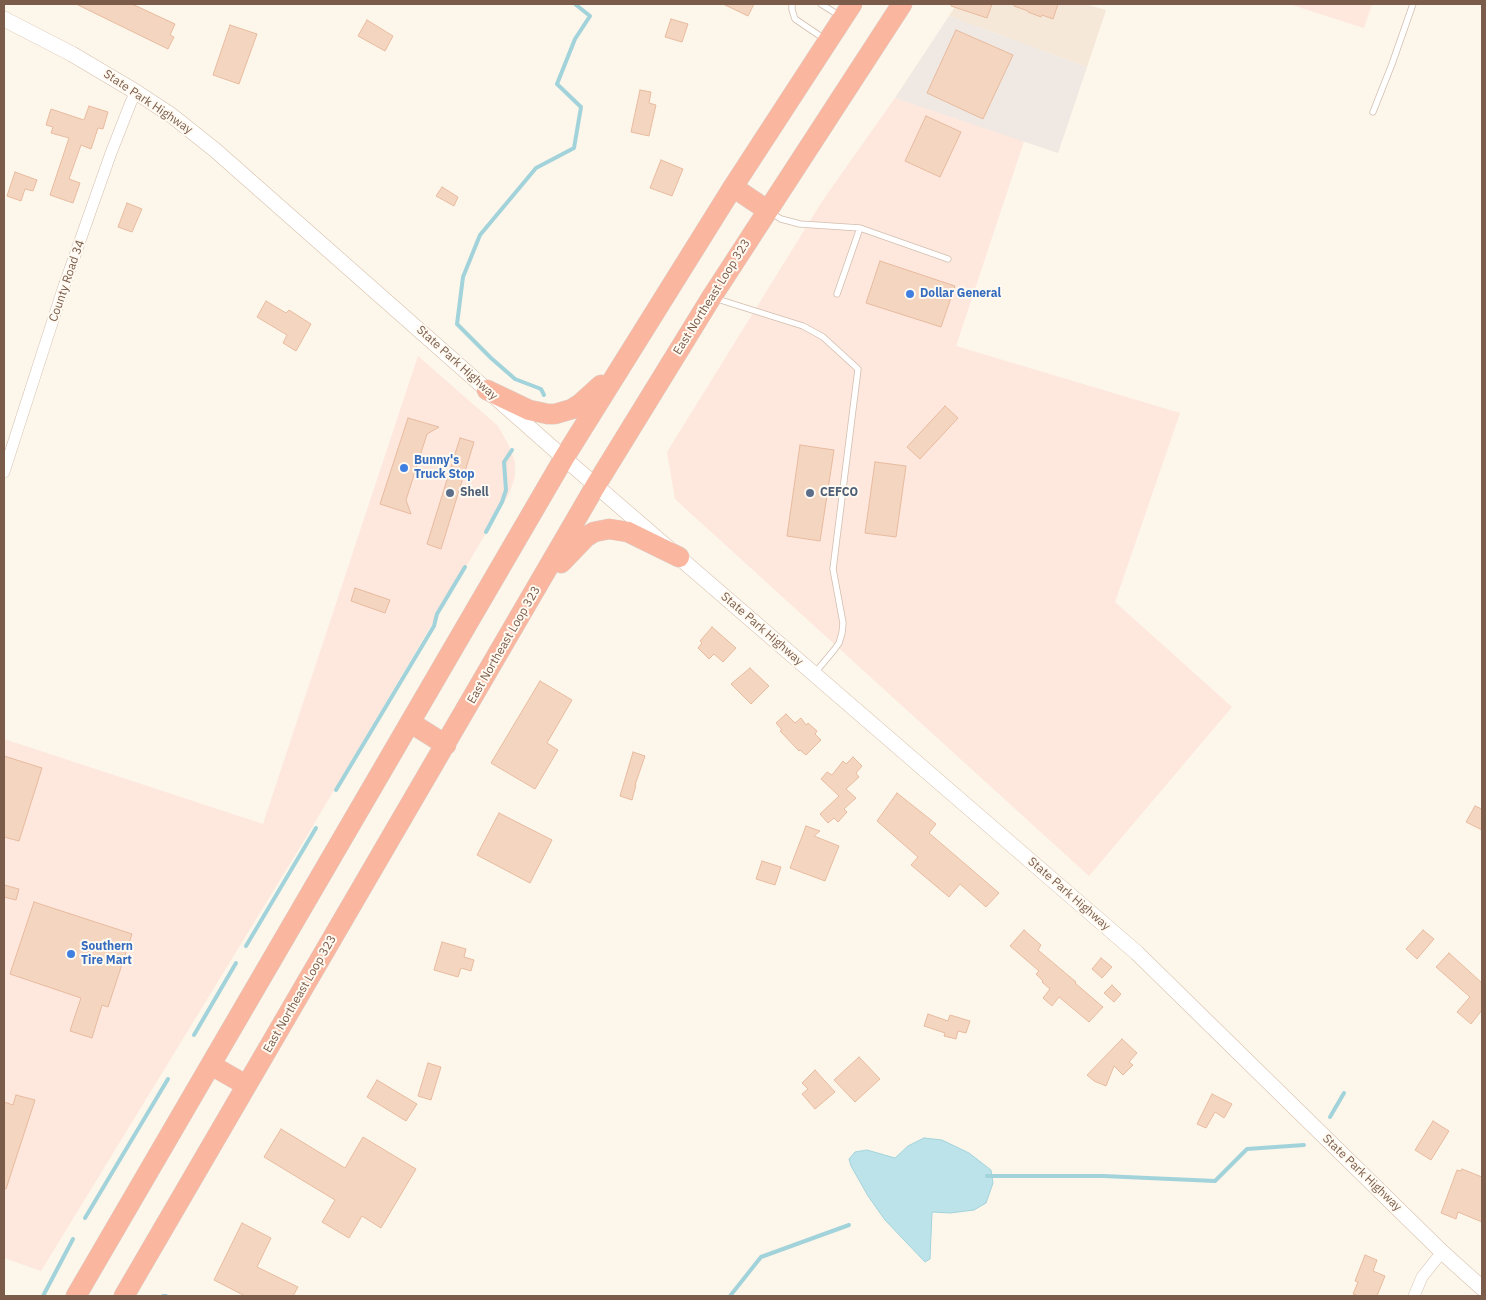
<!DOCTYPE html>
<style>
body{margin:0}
#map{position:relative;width:1486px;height:1300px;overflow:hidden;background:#fdf6ea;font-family:"IBM Plex Sans",sans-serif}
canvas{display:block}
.frame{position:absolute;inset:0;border:5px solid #7b5c4b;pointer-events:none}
</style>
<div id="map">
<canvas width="1486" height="1300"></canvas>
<div class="frame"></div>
</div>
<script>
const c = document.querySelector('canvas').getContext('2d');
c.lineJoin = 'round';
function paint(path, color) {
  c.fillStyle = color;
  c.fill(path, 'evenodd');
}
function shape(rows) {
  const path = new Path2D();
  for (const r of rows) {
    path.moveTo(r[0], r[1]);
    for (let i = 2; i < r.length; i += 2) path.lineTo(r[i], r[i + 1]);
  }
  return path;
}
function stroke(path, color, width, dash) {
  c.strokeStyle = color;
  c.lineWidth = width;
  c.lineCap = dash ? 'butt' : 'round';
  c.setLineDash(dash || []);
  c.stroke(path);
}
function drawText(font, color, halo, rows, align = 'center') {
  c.font = font + ' "IBM Plex Sans",sans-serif';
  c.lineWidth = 4;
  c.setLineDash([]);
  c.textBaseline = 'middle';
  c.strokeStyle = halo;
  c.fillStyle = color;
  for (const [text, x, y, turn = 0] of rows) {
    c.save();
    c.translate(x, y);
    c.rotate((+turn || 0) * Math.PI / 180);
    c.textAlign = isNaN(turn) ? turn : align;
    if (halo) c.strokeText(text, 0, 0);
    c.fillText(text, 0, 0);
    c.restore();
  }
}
paint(shape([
 [957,4,1085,4,1106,10,1087,67,949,16]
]), '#f6e8d8');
paint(shape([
 [1289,4,1372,4,1364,28],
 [895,98,1024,141,956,346,1180,413,1115,602,1232,707,1089,876,675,499,667,452,823,200],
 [418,356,498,426,508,444,515,462,515,477,509,494,305,839,41,1271,4,1258,4,739,263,824]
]), '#fee7dd');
paint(shape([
 [949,16,1087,67,1058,153,895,98]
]), '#efe8e3');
const water = shape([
 [924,1138,942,1140,969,1153,991,1170,993,1183,986,1203,974,1210,950,1213,932,1212,930,1259,925,1262,885,1220,868,1196,851,1166,849,1159,855,1152,867,1150,895,1158,908,1146,924,1138]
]);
paint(water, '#bce3e9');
stroke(water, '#a2d3db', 1);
stroke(shape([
 [544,395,541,389,515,379,491,358,457,324,463,277,480,235,536,168,574,148,581,107,557,84,575,39,590,16,575,4,576,4],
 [486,532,502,502,506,490,504,462,512,450],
 [336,790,434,626,437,614,465,567],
 [246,946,316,828],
 [194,1035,236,963],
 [1330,1117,1344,1093],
 [987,1176,1103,1176,1215,1181,1247,1149,1304,1145],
 [85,1218,168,1079],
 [43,1296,73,1239],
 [163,1296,166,1296],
 [730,1296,761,1257,849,1225]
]), '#a2d3db', 4);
const building = shape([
 [76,4,132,4,175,24,170,35,174,37,168,49,76,4],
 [723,4,754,4,748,16,723,4],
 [951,4,992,4,987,18,951,6,951,4],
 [1014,4,1058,4,1053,19,1042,15,1041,17,1028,12,1028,11,1014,6,1014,4],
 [671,19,688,24,682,42,665,37,671,19],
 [367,20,393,36,385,51,358,36,367,20],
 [230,25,257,34,239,84,213,75,230,25],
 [956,30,1013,55,983,119,927,93,956,30],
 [640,90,651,92,649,103,656,105,649,136,631,132,640,90],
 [89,106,108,112,103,129,98,128,91,149,81,145,69,179,80,183,73,203,50,195,69,138,51,133,53,127,46,125,51,109,84,120,89,106],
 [926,116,961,132,940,177,905,161,926,116],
 [661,160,683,169,672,196,650,188,661,160],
 [15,172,37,180,33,191,25,189,21,201,7,196,15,172],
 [442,187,458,197,454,206,436,196,442,187],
 [127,203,142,209,132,232,118,227,127,203],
 [880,261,955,286,941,327,866,303,880,261],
 [266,301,286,313,289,310,311,324,296,351,283,343,287,335,257,317,266,301],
 [945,406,958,418,920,459,907,447,945,406],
 [408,418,439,427,427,434,406,500,411,514,380,504,408,418],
 [460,438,474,442,441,549,427,544,460,438],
 [800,445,834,450,820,541,787,536,800,445],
 [875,462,906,466,896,537,865,533,875,462],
 [355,588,390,600,385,613,351,601,355,588],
 [712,627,736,648,723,662,714,654,709,659,698,648,702,643,700,641,712,627],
 [750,668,769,686,751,704,731,684,750,668],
 [540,681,572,700,547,743,558,750,535,789,491,763,540,681],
 [786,714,795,723,801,718,806,725,808,723,817,731,815,734,821,740,806,755,800,750,799,751,780,731,782,730,776,723,786,714],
 [633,752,645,756,635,785,636,785,632,800,620,796,633,752],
 [4,756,42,768,19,841,4,837,4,756],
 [853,757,862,766,856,773,859,777,846,789,856,798,844,809,847,812,838,822,834,818,828,823,820,814,839,796,821,779,827,772,832,775,843,761,846,764,853,757],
 [897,793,936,824,929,833,999,893,986,907,960,884,949,897,911,865,918,857,877,821,897,793],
 [1475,806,1482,809,1482,830,1466,822,1475,806],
 [499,813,552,840,530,883,477,855,499,813],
 [806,826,820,831,814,836,839,846,825,881,790,868,806,826],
 [762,861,781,867,775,885,756,879,762,861],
 [4,885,19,889,16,900,4,897,4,885],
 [34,902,132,934,108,1007,102,1005,92,1038,70,1031,81,998,10,974,34,902],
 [1024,930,1041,945,1038,950,1076,982,1075,983,1103,1007,1089,1022,1059,997,1052,1006,1043,998,1050,989,1042,982,1043,981,1036,974,1039,971,1010,946,1024,930],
 [1423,930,1434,939,1417,959,1406,949,1423,930],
 [442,942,466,949,464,957,474,960,471,971,461,968,458,977,434,970,442,942],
 [1449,953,1482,983,1482,1010,1471,1024,1457,1012,1470,997,1436,967,1449,953],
 [1101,958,1112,967,1102,978,1092,969,1101,958],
 [1112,985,1121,994,1114,1002,1104,993,1112,985],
 [928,1014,948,1021,950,1015,970,1021,966,1033,958,1031,956,1039,944,1036,945,1033,924,1026,928,1014],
 [1122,1039,1137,1053,1129,1062,1133,1065,1123,1075,1114,1066,1106,1086,1094,1081,1087,1075,1122,1039],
 [859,1057,880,1079,855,1102,834,1080,859,1057],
 [428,1063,441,1067,431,1100,418,1096,428,1063],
 [815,1070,835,1092,815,1109,802,1094,808,1089,802,1083,815,1070],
 [377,1080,417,1104,406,1121,367,1097,377,1080],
 [1212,1094,1232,1104,1224,1118,1215,1112,1206,1128,1197,1124,1212,1094],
 [16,1095,35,1100,6,1189,4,1189,4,1102,13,1105,16,1095],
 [1433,1121,1449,1131,1431,1160,1415,1150,1433,1121],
 [281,1129,345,1168,363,1137,416,1169,381,1228,362,1216,349,1238,322,1222,335,1200,264,1157,281,1129],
 [1462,1169,1482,1177,1482,1222,1458,1212,1456,1219,1441,1213,1457,1170,1461,1171,1462,1169],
 [242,1223,271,1238,257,1267,298,1287,293,1296,245,1296,214,1280,242,1223],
 [1365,1255,1377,1260,1373,1271,1385,1276,1377,1296,1359,1296,1353,1294,1358,1282,1355,1281,1365,1255]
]);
paint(building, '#f4d5c0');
stroke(building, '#e8bb9f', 1);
const lane = shape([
 [792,4,792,10,795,19,826,40],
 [821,4,840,16],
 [1373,112,1392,64,1413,4],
 [771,213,781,219,800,224,860,228,948,259],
 [837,294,860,228],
 [714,298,803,326,823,337,858,369,833,569,843,623,842,633,839,643,834,650,814,674]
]);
const street = shape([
 [4,472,63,289,111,153,131,102,136,92],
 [1414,1296,1422,1277,1442,1252]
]);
const secondary = shape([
 [4,19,72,54,136,92,171,115,215,150,564,458,1137,953,1442,1252,1482,1288]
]);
const highway = shape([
 [733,187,767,210],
 [487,390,529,410,548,414,555,414,572,409,580,404,601,385],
 [561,563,586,537,594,532,609,529,628,532,679,557],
 [411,723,446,745],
 [211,1065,246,1085],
 [76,1296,564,458,733,187,852,4],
 [124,1296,596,485,711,298,902,4]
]);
stroke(lane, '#d2beae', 7);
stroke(street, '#d2beae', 12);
stroke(secondary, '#d7c0ad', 16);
stroke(highway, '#dad1cd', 21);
stroke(lane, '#fff', 5.5);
stroke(street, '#fff', 11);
stroke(secondary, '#fff', 15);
stroke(highway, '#fab69e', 20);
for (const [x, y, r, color] of [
 [910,294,5,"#3f7fe0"],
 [404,468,5,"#3f7fe0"],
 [450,493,5,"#5c6f8a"],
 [810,493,5,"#5c6f8a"],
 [71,954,5,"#3f7fe0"]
]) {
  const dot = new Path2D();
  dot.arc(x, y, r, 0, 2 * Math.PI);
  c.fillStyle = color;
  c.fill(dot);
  stroke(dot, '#fffaf1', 2);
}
drawText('12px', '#7b5c4b', '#fffaf1', [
 ["State Park Highway",148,102,34],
 ["County Road 34",67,281,-71],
 ["East Northeast Loop 323",712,297,-58],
 ["State Park Highway",457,363,42],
 ["State Park Highway",762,629,41],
 ["East Northeast Loop 323",504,645,-60],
 ["State Park Highway",1069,894,41],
 ["East Northeast Loop 323",300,994,-60],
 ["State Park Highway",1362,1173,44]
]);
drawText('bold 12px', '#366cbe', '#fffaf1', [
 ["Dollar General",920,294],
 ["Bunny's",414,461],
 ["Truck Stop",414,475],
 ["Southern",81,947],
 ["Tire Mart",81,961]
], 'left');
drawText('bold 12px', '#4e5e75', '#fffaf1', [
 ["Shell",460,493],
 ["CEFCO",820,493]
], 'left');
</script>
